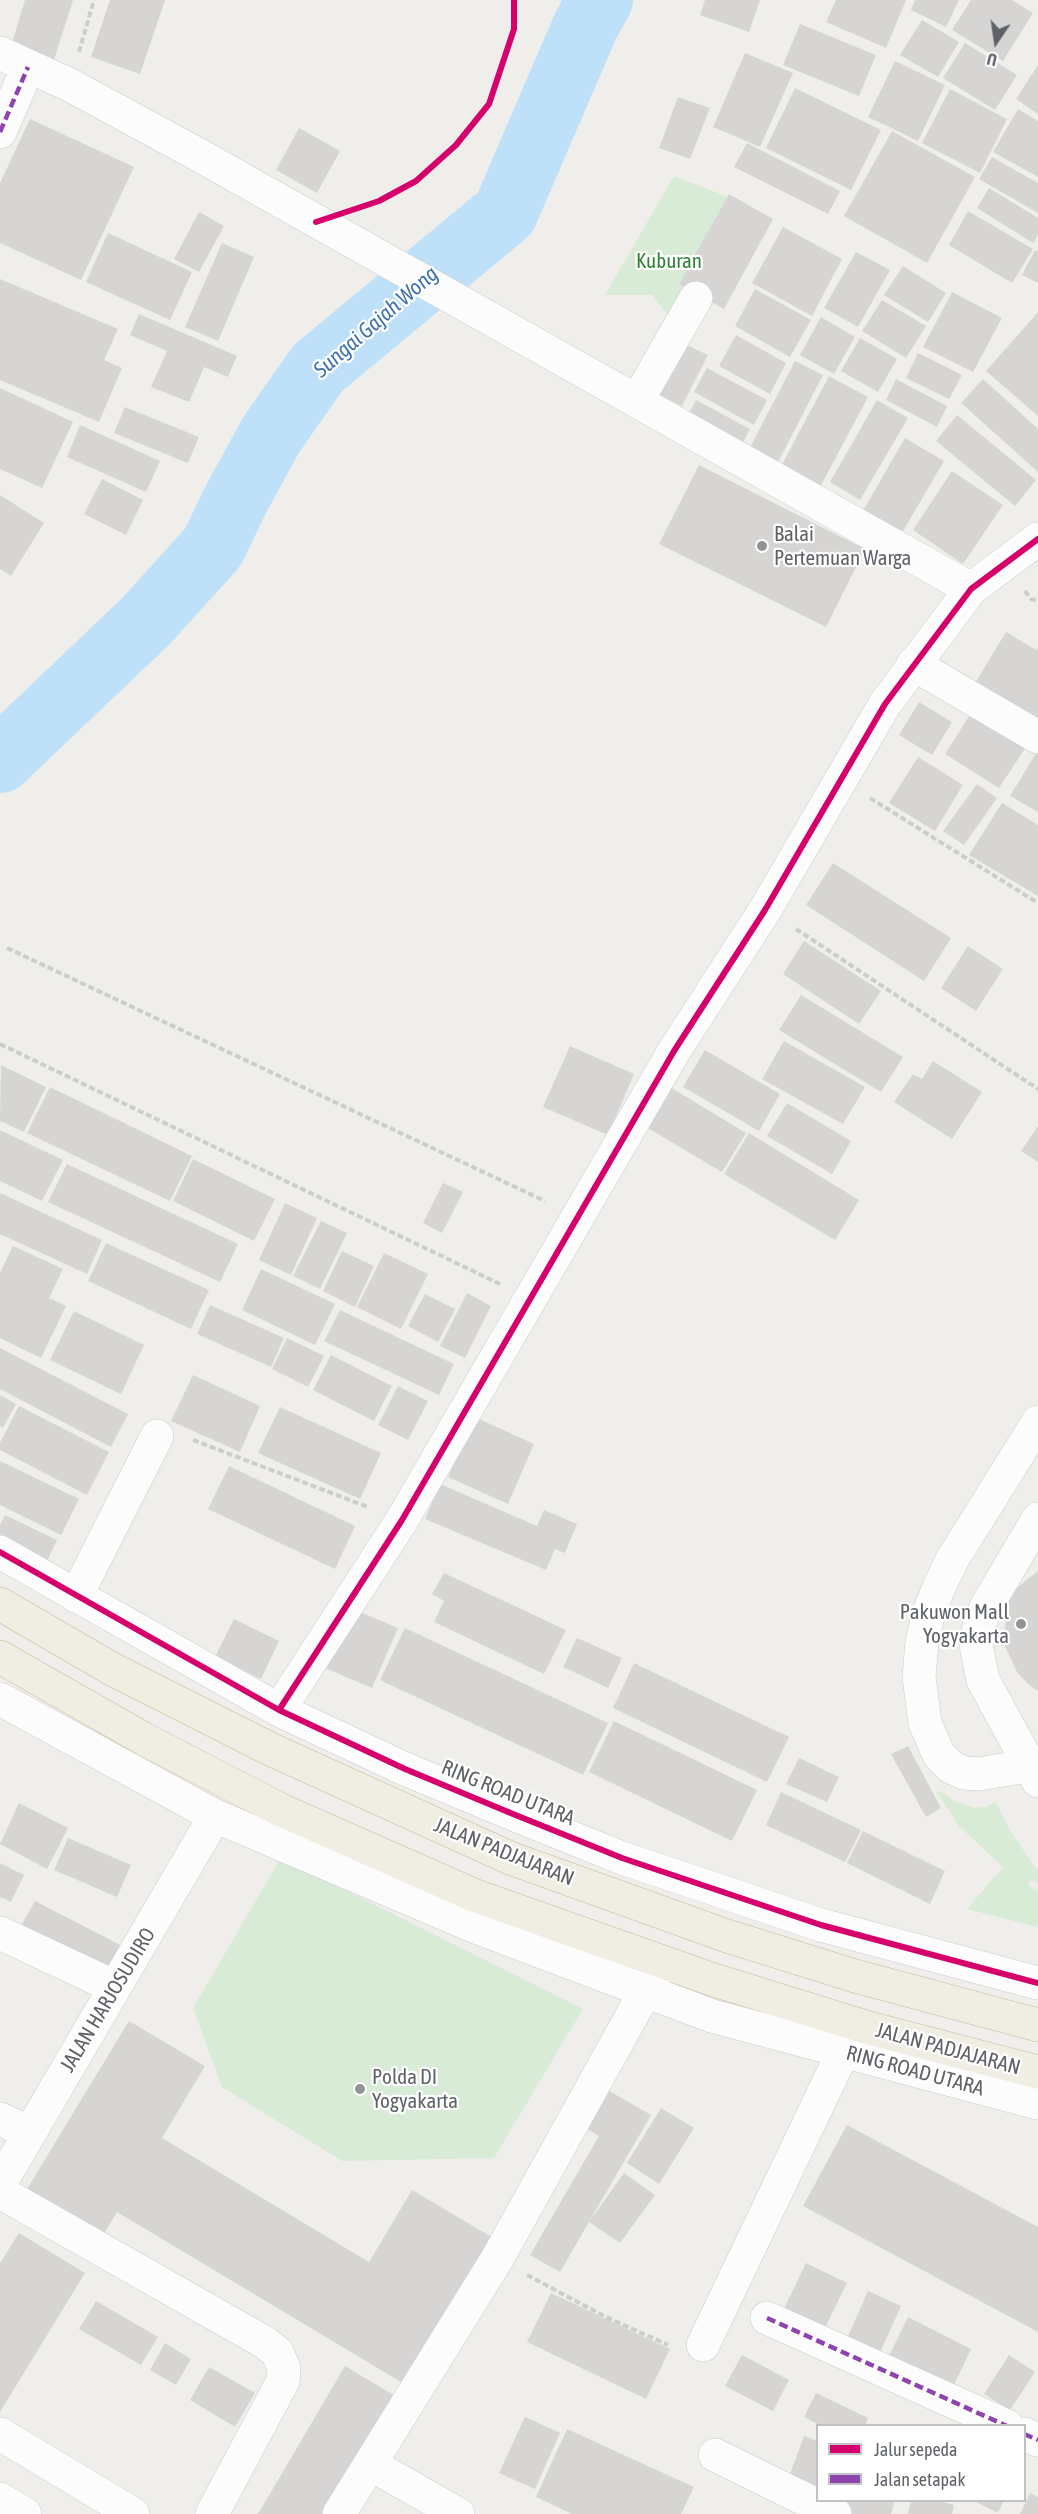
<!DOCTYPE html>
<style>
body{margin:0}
#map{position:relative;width:1038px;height:2514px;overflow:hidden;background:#efeeea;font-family:"Asap Condensed",sans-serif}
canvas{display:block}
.legend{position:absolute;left:816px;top:2424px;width:210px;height:78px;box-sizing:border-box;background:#fff;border:2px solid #bfc1c3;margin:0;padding:8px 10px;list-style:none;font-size:18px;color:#5f6368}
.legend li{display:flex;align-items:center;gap:12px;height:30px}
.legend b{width:30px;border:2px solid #bfc1c3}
.north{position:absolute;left:966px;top:12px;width:60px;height:60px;-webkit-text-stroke:4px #fff;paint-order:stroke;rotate:193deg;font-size:16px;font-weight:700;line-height:24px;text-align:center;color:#5f6368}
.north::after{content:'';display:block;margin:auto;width:21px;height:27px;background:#5f6368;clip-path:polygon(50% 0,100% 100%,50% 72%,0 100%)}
</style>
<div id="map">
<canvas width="1038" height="2514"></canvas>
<ul class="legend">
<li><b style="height:8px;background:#d6006c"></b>Jalur sepeda</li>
<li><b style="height:8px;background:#8e44ad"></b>Jalan setapak</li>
</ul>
<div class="north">U</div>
</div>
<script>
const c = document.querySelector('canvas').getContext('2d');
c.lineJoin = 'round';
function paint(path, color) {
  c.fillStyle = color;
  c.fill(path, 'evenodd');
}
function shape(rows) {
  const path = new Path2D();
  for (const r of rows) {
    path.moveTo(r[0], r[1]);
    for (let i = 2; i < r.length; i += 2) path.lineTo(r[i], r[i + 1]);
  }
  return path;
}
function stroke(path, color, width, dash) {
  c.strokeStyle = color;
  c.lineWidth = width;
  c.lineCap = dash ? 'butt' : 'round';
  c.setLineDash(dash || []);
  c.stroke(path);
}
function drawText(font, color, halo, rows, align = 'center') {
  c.font = font + ' "Asap Condensed",sans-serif';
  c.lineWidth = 4.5;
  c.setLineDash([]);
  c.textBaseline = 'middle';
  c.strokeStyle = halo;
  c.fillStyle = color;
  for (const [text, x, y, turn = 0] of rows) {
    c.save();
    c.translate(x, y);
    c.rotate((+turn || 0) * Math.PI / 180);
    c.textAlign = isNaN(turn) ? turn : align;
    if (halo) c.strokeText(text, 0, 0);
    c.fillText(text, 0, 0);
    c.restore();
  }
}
paint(shape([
 [674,176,744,203,676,325,652,295,605,295],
 [936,1791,942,1792,954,1801,974,1808,985,1807,996,1802,1012,1834,1038,1871,1038,1883,1031,1879,1028,1885,1038,1891,1038,1927,967,1909,1003,1867,959,1826],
 [281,1858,583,2009,494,2158,342,2161,222,2087,193,2008]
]), '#d8ebd6');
stroke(shape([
 [0,760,146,621,213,547,236,499,271,435,318,368,505,213,586,25,600,0]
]), '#bfe0f9', 66);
paint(shape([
 [25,0,73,0,53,63,10,50],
 [110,0,165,0,140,74,91,57],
 [705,0,760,0,749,32,700,15],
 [836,0,906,0,886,48,826,22],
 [915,0,959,0,946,27,911,10],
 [971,0,1012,0,1033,13,1003,61,952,30],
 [922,20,959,42,938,77,900,55],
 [800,24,876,55,859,96,783,65],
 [965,43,1017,75,995,110,943,78],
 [745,53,793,73,760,147,713,127],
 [895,61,945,85,918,141,868,117],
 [1038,65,1038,114,1016,99],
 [795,88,881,130,851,190,766,148],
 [950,89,1007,119,980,173,922,143],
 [678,97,710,108,690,159,659,148],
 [1018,109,1038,121,1038,177,993,152],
 [30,119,134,167,81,280,0,243,0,183],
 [299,128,340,151,317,193,276,170],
 [892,131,975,177,927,263,844,216],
 [747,143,840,191,828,214,734,167],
 [992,157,1038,183,1038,213,979,179],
 [989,188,1038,218,1038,235,1033,243,977,208],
 [729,194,773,219,724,309,679,284],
 [968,211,1033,249,1012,283,949,245],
 [199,212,224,226,199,272,174,259],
 [783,227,842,259,812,316,752,283],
 [108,233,192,272,170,320,86,282],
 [222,243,254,257,218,341,185,327],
 [1035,250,1038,251,1038,283,1022,275],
 [856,252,890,270,858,327,824,308],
 [903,266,946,293,928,322,884,295],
 [0,279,118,329,104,360,122,368,99,422,0,380],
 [755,289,811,320,790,357,735,326],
 [952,292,1002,318,973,372,923,347],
 [882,300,926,326,906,358,862,331],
 [1038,312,1038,416,986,371],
 [139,314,237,356,228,377,204,367,189,402,151,387,167,351,130,335],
 [821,317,855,337,834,374,800,355],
 [736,335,786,363,770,394,719,366],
 [860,338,897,359,878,392,841,371],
 [680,342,708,355,682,406,652,392],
 [918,353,962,375,949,399,906,378],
 [795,361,823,375,774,470,746,455],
 [707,368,767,400,754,425,694,392],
 [829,376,868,397,817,493,778,472],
 [896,379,947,406,937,427,886,400],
 [983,379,1038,429,1038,472,961,403],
 [0,388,73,422,42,488,0,469],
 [696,400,750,429,739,450,685,421],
 [877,400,908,418,860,500,830,482],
 [125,407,199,437,188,463,114,433],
 [957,415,1036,480,1015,506,936,441],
 [80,425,160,461,146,492,67,457],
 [905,438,944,461,899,538,860,516],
 [699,465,865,549,826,627,659,544],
 [952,471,1003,505,963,564,913,530],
 [102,479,143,500,126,535,84,514],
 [0,495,44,523,11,576,0,569],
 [1006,632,1036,650,1038,647,1038,734,969,693],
 [919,702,952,722,932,755,899,735],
 [977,704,1032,738,999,788,945,754],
 [1038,750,1038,812,1010,796],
 [918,757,963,785,935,831,889,803],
 [977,784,997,798,964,845,943,831],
 [1002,803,1038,825,1038,896,969,855],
 [833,863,951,938,924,981,806,905],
 [804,941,881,991,859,1024,783,974],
 [968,946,1003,969,976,1011,941,988],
 [801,995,903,1057,881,1092,779,1030],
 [784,1041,865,1087,843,1124,762,1079],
 [570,1046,634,1074,608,1135,543,1107],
 [705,1050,780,1094,759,1131,683,1087],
 [933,1061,982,1092,952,1139,894,1102,913,1074,922,1079],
 [1,1065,46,1087,24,1132,0,1121],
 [665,1084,746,1133,722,1172,641,1124],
 [50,1087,192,1156,170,1201,27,1133],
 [787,1103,851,1141,832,1174,767,1136],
 [1038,1126,1038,1162,1021,1151],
 [0,1130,63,1160,42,1201,0,1181],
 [749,1133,859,1200,835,1240,724,1174],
 [193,1159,275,1199,254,1241,173,1201],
 [67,1164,238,1244,220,1282,48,1202],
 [443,1183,463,1192,442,1233,423,1223],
 [0,1193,102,1240,87,1274,0,1234],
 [285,1203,317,1218,291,1275,259,1260],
 [321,1221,347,1233,320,1289,293,1276],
 [106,1243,209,1290,191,1329,88,1281],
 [13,1246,63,1269,49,1298,66,1306,41,1358,0,1338,0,1273],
 [342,1251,374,1266,355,1307,323,1291],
 [384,1253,428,1274,401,1329,357,1307],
 [261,1269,335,1304,315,1345,242,1310],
 [467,1293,491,1306,465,1358,440,1346],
 [425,1294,455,1309,438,1342,408,1326],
 [210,1305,284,1338,271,1367,197,1334],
 [340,1310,454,1364,439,1395,324,1341],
 [74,1311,144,1345,121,1394,50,1360],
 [287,1338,324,1356,308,1387,272,1369],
 [0,1348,128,1414,111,1447,0,1389],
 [331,1355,392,1386,374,1421,313,1390],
 [193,1375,260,1406,240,1452,171,1421],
 [398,1386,428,1401,408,1440,378,1425],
 [0,1395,16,1404,3,1428,0,1426],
 [19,1406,109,1452,87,1495,0,1450,0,1443],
 [280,1407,381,1453,360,1499,258,1453],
 [475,1417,534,1444,508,1504,448,1477],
 [0,1461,79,1499,61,1535,0,1505],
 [229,1466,355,1526,335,1569,208,1509],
 [440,1484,537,1526,544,1510,577,1524,565,1553,555,1549,546,1570,425,1519],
 [5,1515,57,1540,47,1561,0,1539,0,1525],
 [1038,1571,1038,1691,1028,1684,1017,1672,1005,1646,1004,1632,1009,1601,1017,1588],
 [444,1573,566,1630,544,1674,434,1622,444,1601,432,1594],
 [351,1608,398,1628,372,1688,325,1668],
 [234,1619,279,1641,261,1679,215,1657],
 [405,1628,608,1723,583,1775,380,1680],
 [577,1638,622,1658,608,1688,563,1667],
 [634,1663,789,1737,767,1782,613,1708],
 [614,1721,757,1790,732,1841,589,1772],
 [908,1746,941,1808,926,1817,891,1754],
 [799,1758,839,1777,827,1802,786,1784],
 [781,1792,861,1830,845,1862,766,1825],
 [19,1803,68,1828,47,1869,0,1844],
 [863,1831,945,1871,930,1904,847,1863],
 [68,1838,131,1865,117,1897,54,1870],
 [0,1863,24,1875,11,1902,0,1897],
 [35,1901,122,1946,107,1977,18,1931],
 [129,2021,205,2066,162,2138,369,2262,412,2190,500,2242,411,2388,117,2212,100,2240,24,2194],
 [599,2085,651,2115,560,2272,530,2255,599,2136,577,2123],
 [661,2108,694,2128,659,2184,627,2163],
 [847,2125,1038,2227,1038,2332,803,2206],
 [624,2173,655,2195,620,2243,589,2222],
 [19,2233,85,2273,0,2412,0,2263],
 [806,2263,847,2283,822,2334,781,2315],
 [868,2291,901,2306,878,2357,845,2343],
 [551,2293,670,2349,646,2399,527,2342],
 [96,2301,158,2337,141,2365,79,2329],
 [908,2317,971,2349,952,2389,888,2358],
 [165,2343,191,2359,176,2385,150,2370],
 [742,2355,789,2380,773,2411,725,2386],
 [1009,2355,1035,2372,1010,2410,984,2394],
 [345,2366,402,2400,335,2514,258,2514],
 [209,2367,255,2393,235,2427,190,2400],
 [816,2393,868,2418,865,2426,822,2426,804,2417],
 [525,2417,560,2433,535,2489,499,2473],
 [567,2429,694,2487,681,2514,572,2514,536,2497],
 [804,2436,818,2441,818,2493,787,2482],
 [1030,2493,1038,2497,1038,2514,1020,2514],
 [837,2500,895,2500,891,2514,851,2514],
 [911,2500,936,2500,954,2505,952,2514,908,2514],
 [972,2500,1004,2500,998,2513]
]), '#d6d5d3');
const minor = shape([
 [0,53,70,85,197,154,971,589],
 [0,132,28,67],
 [637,401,696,298],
 [913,664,1038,737],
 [1038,1422,952,1560,940,1585,929,1612,922,1642,919,1677,925,1723,939,1755,951,1767,964,1773,979,1774,1038,1764],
 [1038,1519,986,1607,979,1625,976,1645,983,1680,1038,1781],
 [0,1552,279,1710,405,1769,513,1814,622,1858,821,1925,1038,1983],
 [76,1596,157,1436],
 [0,1699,215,1816,476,1927,712,2016,1038,2103],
 [279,1710,402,1520,674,1051,765,910,885,704,971,589,1038,539],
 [0,1933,115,1987],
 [0,2119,30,2133],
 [0,2184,215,1816],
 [0,2192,264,2342,277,2352,284,2368,283,2381,212,2514],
 [767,2318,1007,2426],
 [703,2345,843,2052],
 [0,2434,133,2514],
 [1024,2434,1038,2440],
 [715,2455,835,2514],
 [370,2464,458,2514],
 [0,2499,25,2514],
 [339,2514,497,2259,656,1972]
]);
const highway = shape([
 [0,1604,112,1669,270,1749,510,1858,727,1936,855,1976,1038,2025],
 [0,1657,144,1739,281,1810,476,1896,714,1980,869,2028,1038,2072]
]);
stroke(minor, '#cbcccc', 34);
stroke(highway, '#c8b996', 34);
stroke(shape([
 [79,52,94,0],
 [1025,591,1031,599,1038,601],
 [870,798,1038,903],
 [796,929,1038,1089],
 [7,948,545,1201],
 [0,1044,500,1284],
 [193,1440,368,1507],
 [527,2275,604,2316,668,2345]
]), '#cacfcc', 4, [6, 3]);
stroke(minor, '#fdfcfc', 33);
stroke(highway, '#f0ede3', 33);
stroke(shape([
 [0,132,28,67],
 [767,2318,1007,2426],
 [1024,2434,1038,2440]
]), '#8e44ad', 4.5, [9, 4.5]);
stroke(shape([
 [316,222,379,201,416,181,456,145,489,104,514,29,514,0],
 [0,1552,279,1710,405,1769,513,1814,622,1858,821,1925,1038,1983],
 [279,1710,402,1520,674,1051,765,910,885,704,971,589,1038,539]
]), '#d6006c', 6);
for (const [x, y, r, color] of [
 [762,546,6,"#919496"],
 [1021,1624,6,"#919496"],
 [360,2089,6,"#919496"]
]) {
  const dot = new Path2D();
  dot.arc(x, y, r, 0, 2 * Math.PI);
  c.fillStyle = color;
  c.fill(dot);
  stroke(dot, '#fff', 2);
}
drawText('21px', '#348238', '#fff', [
 ["Kuburan",669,261]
]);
drawText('21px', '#5f6368', '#fff', [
 ["Balai",774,534],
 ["Pertemuan Warga",774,558],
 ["Pakuwon Mall",1009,1612,"right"],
 ["Yogyakarta",1009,1636,"right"],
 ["Polda DI",372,2077],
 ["Yogyakarta",372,2101]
], 'left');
drawText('21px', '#5f6368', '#fff', [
 ["RING ROAD UTARA",508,1793,22],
 ["JALAN PADJAJARAN",504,1852,22],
 ["JALAN HARJOSUDIRO",108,2000,-59],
 ["JALAN PADJAJARAN",948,2049,15],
 ["RING ROAD UTARA",915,2071,15]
]);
drawText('italic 22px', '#4174aa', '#fff', [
 ["Sungai Gajah Wong",376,322,-41]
]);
</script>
